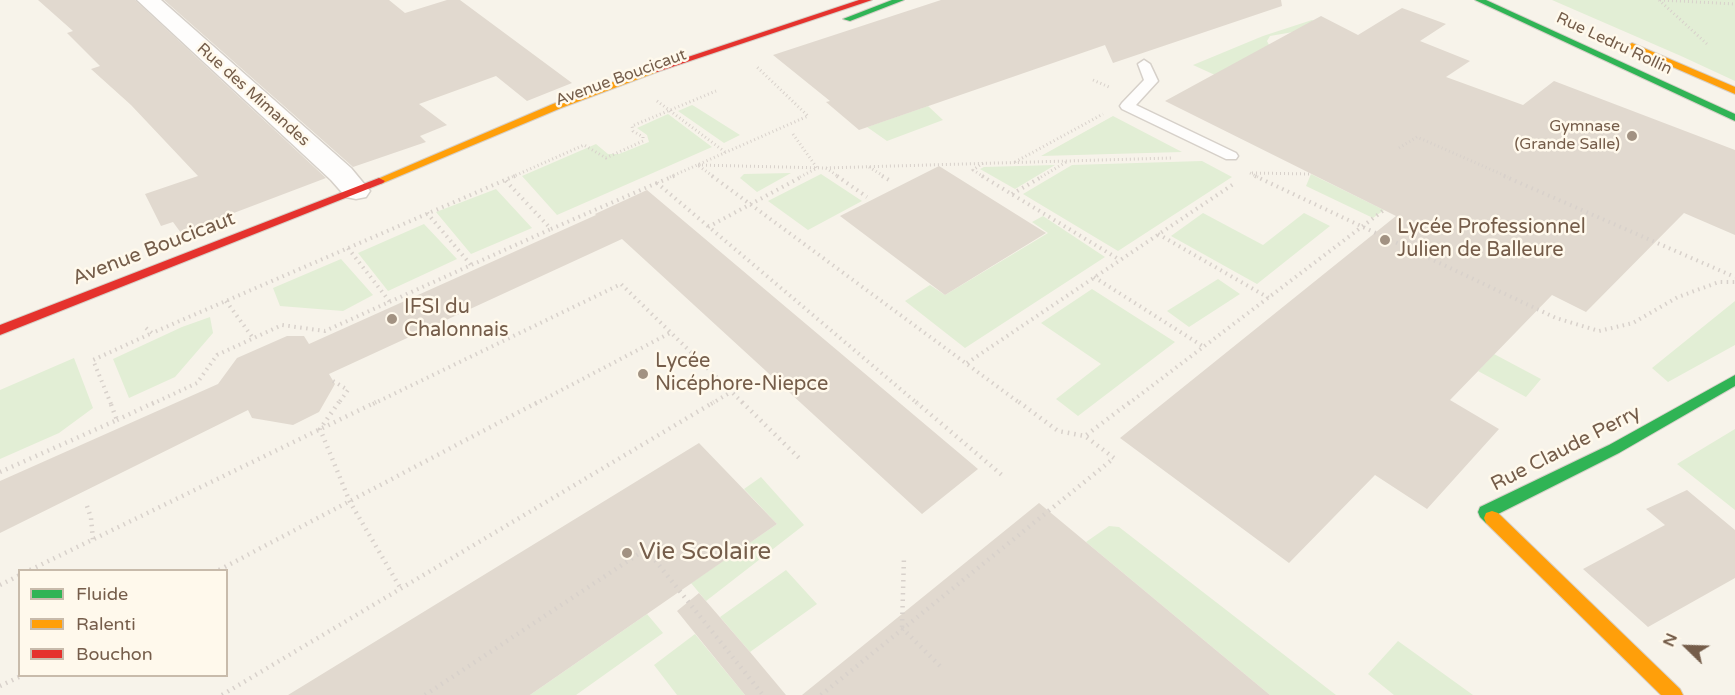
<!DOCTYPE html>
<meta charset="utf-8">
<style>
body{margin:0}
#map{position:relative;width:1735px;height:695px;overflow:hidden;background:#f7f3ea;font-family:"Varela Round",sans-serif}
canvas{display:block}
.legend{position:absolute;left:18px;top:569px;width:210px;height:108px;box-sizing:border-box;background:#fff9ec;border:2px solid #c8bbab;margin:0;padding:8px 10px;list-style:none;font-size:18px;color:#755d4a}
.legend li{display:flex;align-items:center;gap:12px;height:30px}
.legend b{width:30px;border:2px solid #c8bbab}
.north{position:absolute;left:1657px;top:617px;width:60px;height:60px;-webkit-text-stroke:4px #fff9ec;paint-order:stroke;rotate:293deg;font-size:16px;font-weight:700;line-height:24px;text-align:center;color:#755d4a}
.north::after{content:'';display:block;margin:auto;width:21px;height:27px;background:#755d4a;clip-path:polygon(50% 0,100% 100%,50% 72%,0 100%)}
</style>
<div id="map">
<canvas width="1735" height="695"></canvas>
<ul class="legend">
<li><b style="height:8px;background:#30b455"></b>Fluide</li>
<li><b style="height:8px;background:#ff9f0a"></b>Ralenti</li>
<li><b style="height:8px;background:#e5322d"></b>Bouchon</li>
</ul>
<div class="north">N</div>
</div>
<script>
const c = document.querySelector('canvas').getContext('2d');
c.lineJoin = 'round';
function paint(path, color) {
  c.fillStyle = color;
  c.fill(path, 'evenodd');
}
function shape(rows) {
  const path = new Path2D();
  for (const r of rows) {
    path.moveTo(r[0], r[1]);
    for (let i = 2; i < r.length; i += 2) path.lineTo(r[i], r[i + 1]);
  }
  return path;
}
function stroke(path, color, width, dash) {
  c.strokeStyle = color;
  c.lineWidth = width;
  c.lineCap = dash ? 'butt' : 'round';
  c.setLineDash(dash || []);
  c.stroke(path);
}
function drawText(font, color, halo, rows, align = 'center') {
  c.font = font + ' "Varela Round",sans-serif';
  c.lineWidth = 5;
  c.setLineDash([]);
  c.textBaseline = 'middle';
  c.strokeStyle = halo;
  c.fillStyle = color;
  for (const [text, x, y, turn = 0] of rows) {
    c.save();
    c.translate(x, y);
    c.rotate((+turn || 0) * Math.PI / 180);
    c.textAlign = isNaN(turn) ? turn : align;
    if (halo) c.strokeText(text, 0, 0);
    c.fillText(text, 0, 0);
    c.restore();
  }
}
paint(shape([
 [1552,0,1735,0,1735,81,1681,56],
 [1312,20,1328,26,1270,36,1267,41,1270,47,1215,75,1193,65,1263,36],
 [692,105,694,106,740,135,724,143,678,111],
 [928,106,943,120,887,141,867,127],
 [668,114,712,147,557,215,522,176,596,144,608,154,619,154,649,142,647,135,637,128],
 [1113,116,1182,152,1041,156],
 [1202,161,1232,177,1118,251,1023,194,1072,165],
 [1055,165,1015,189,980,169,984,167],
 [791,173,757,192,740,178,744,174],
 [821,174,862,201,808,230,768,201],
 [1311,174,1384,210,1373,218,1306,186],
 [496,189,532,228,471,254,436,212],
 [1203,213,1263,245,1304,213,1330,226,1257,284,1171,236],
 [1043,216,1105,257,965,348,905,301,930,285,945,295,1048,233,1032,222],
 [424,224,457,259,388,291,358,253],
 [341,259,373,295,343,311,280,306,273,288],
 [1218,279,1240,294,1189,327,1167,311],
 [1092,289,1175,342,1078,416,1056,399,1101,364,1041,323],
 [1735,301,1735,345,1668,382,1652,368],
 [210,317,213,333,175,377,129,398,113,359,182,327],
 [1494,354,1541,379,1526,397,1478,371],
 [74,358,93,408,59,433,0,459,0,390],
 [1735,429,1735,510,1677,464],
 [761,477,804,525,706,601,691,583,777,524,744,489],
 [1109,526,1119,527,1336,695,1270,695,1086,542],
 [786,570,817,604,750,652,720,617],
 [647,614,663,633,576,695,530,695],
 [695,634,745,695,677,695,654,665],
 [1398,641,1473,695,1394,695,1368,674]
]), '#e2eed5');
paint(shape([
 [38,0,135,0,326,178,181,233,173,222,161,226,145,194,198,176,131,105,91,69,100,66,67,33,73,31],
 [164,0,389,0,405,13,447,0,460,0,572,83,527,101,496,76,419,104,447,125,420,136,426,142,353,167],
 [941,0,1281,0,1282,6,1113,63,1105,45,859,130,826,102,830,101,773,55],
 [1402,8,1446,24,1420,41,1470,61,1446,77,1523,105,1554,81,1735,150,1735,235,1684,213,1586,312,1552,295,1450,400,1499,429,1427,509,1375,475,1289,563,1120,438,1396,216,1165,101,1321,16,1358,35],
 [939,166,1046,233,945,295,840,216],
 [647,190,978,469,922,514,622,239,329,374,335,384,319,412,293,425,252,418,248,410,0,533,0,481,218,384,237,358,287,336,304,336,309,344,596,215,595,214],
 [699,443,777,524,530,695,288,695],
 [1687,490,1735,530,1735,578,1648,627,1583,569,1665,525,1646,509],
 [1039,503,1270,695,802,695],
 [699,593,750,652,786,695,745,695,677,611]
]), '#e1d9cf');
const lane = shape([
 [1144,60,1150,64,1158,81,1136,105,1236,153,1238,156,1236,159,1226,159,1122,109,1120,106,1122,103,1144,80,1138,64,1144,60]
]);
const street = shape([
 [137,0,161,0,351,168,370,191,366,197,356,199,346,197,331,180,137,0]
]);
const fast = shape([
 [892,0,904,0,850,21,843,19,892,0],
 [1475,0,1486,0,1735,114,1735,121,1475,0],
 [1735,375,1735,386,1619,453,1498,514,1500,518,1498,523,1492,525,1486,523,1480,517,1478,512,1480,507,1609,445,1735,375]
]);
const slow = shape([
 [1632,43,1735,87,1735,94,1629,48,1627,46,1632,43],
 [654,67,659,70,657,72,561,108,383,183,379,184,373,181,553,104,654,67],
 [1492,511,1498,513,1680,689,1683,695,1661,695,1486,523,1484,518,1486,513,1492,511]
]);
const jam = shape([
 [859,0,872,0,657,72,649,70,859,0],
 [379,178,385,181,383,183,0,335,0,325,379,178]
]);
stroke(lane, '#d6d0c9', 3);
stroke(street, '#d6d0c9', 3);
stroke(fast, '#d7d0c8', 2);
stroke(slow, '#d7d0c8', 2);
stroke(jam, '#d7d0c8', 2);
stroke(shape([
 [1659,0,1707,44],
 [1660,0,1735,4],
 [1093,80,1109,87],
 [657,101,725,152],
 [793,134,817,168,800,177],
 [1399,148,1417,137,1508,177],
 [1015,162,1103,114],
 [983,163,973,170,984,177],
 [698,165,825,168,1171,158],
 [699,166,714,177],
 [869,167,885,177],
 [826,168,839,177],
 [1250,173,1258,177],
 [1252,173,1311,174],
 [512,177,584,145,606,158,643,141,643,137,633,131,632,126,716,91],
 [670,177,808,116,757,67],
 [1041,177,1068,161]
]), '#d8d1cb', 3, [1, 3]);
stroke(shape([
 [515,176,505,180,551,229,657,183],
 [674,176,657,183,918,404],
 [712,176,1021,404],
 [837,176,867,197],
 [882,176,891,181],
 [982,176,1120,260],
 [1255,176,1556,318,1599,331,1633,323,1678,297,1719,282,1735,282],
 [1504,176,1735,277],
 [1012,194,1043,176],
 [427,213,471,265],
 [708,227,803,176],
 [1158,234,1269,298],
 [348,248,390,302],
 [1094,277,1204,347],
 [226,301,253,338],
 [146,328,152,333,505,180],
 [967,363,1235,183],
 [333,381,348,390,338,404],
 [111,404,93,360,152,333],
 [152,404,197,383,217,355,282,325,325,331,551,229],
 [373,404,621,284,744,404],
 [535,404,670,333],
 [711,404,731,392],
 [1128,404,1384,210]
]), '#d8d1cb', 4, [1.5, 4.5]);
stroke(shape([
 [339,402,320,429,350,502,401,589],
 [742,402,800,459],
 [916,402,1003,476],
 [1019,402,1058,431,1085,436,1130,402],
 [117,420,155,402],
 [0,472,117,420,110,402],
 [87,506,91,518,93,540],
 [30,570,376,402],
 [219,570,538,402],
 [0,585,20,575],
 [902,627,904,557],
 [902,628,941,667],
 [0,686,21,676],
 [222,695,714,402],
 [425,695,646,549,763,695],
 [821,695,1114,458,1085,436]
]), '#d8d1cb', 4.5, [1.5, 5]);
paint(lane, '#fefdfc');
paint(street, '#fefdfc');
paint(fast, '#30b455');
paint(slow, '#ff9f0a');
paint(jam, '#e5322d');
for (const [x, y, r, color] of [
 [1632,136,6,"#a29282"],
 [1385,240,6,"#a29282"],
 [392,319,6,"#a29282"],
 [643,374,6,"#a29282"],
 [627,553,6,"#a29282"]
]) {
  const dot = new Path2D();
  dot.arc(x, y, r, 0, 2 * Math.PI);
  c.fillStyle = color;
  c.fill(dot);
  stroke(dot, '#fff9ec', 2);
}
drawText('16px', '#755d4a', '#fff9ec', [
 ["Rue Ledru Rollin",1614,44,25],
 ["Avenue Boucicaut",621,78,-20],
 ["Rue des Mimandes",253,95,42]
]);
drawText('16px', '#755d4a', '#fff9ec', [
 ["Gymnase",1620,127],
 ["(Grande Salle)",1620,145]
], 'right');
drawText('20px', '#755d4a', '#fff9ec', [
 ["Lycée Professionnel",1397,228],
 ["Julien de Balleure",1397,251],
 ["IFSI du",404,308],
 ["Chalonnais",404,331],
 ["Lycée",655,362],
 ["Nicéphore-Niepce",655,385]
], 'left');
drawText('20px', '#755d4a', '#fff9ec', [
 ["Avenue Boucicaut",154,249,-21],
 ["Rue Claude Perry",1566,449,-27]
]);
drawText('24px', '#755d4a', '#fff9ec', [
 ["Vie Scolaire",639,553]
], 'left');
</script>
